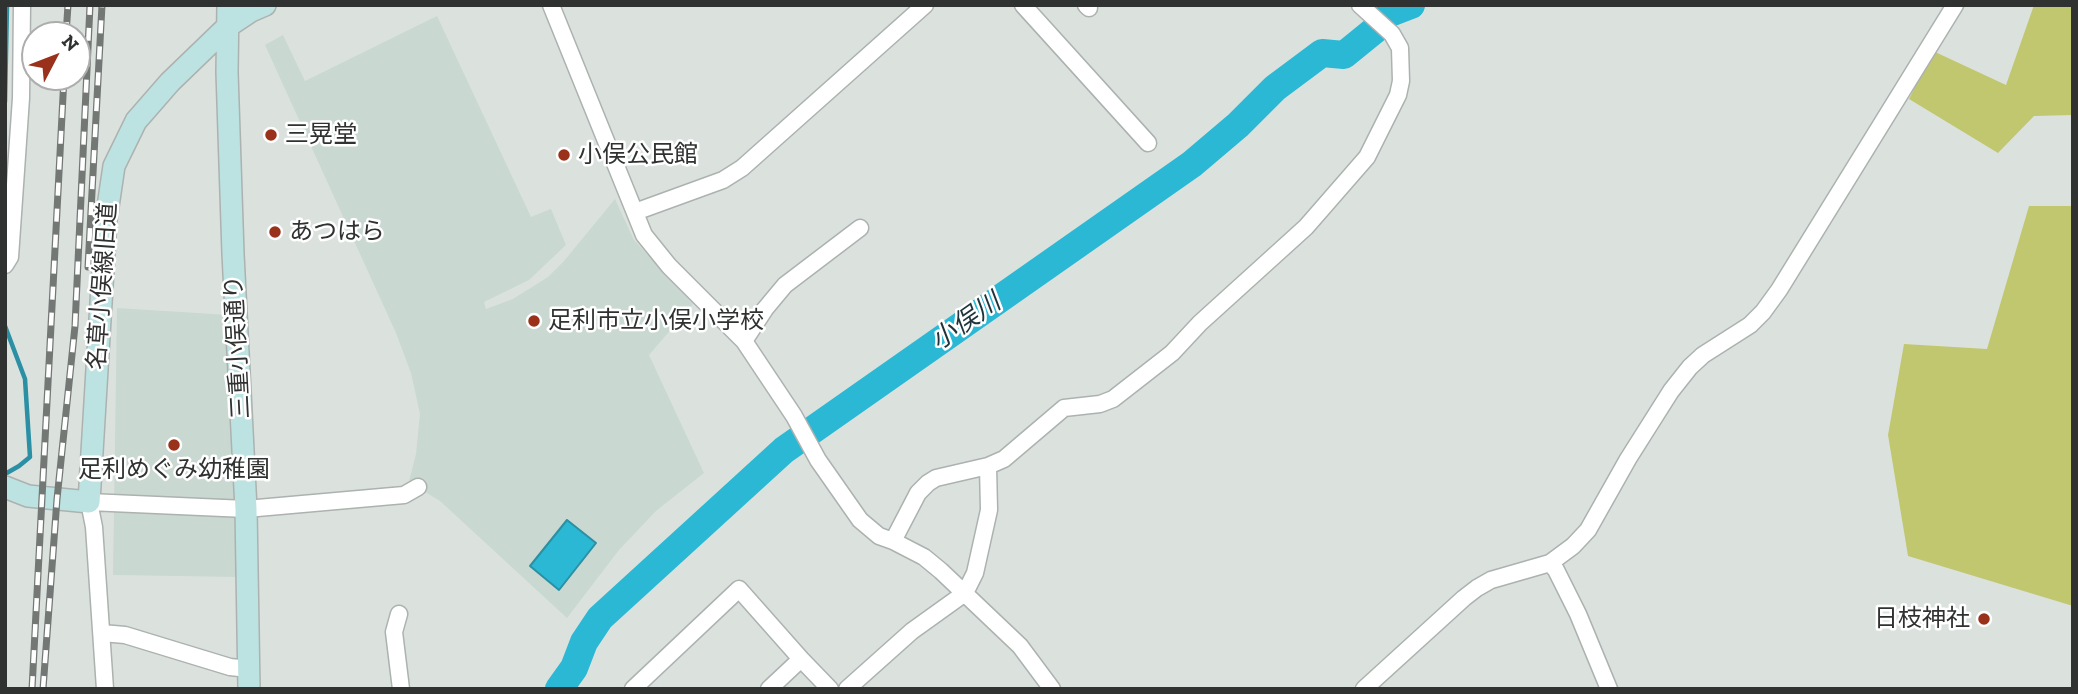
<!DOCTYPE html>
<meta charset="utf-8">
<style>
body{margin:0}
#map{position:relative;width:2078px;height:694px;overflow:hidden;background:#dbe2de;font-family:"Zilla Slab",serif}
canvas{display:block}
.frame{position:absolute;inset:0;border:7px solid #2f3230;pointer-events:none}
.north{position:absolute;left:21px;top:21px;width:70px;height:70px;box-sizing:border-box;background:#fff;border:2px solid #acadac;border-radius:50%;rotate:48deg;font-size:19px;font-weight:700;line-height:28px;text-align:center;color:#2f3230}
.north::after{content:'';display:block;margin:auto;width:24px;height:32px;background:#9a311a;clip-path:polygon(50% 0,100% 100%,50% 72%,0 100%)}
</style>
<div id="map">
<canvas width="2078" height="694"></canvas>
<div class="frame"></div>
<div class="north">N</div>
</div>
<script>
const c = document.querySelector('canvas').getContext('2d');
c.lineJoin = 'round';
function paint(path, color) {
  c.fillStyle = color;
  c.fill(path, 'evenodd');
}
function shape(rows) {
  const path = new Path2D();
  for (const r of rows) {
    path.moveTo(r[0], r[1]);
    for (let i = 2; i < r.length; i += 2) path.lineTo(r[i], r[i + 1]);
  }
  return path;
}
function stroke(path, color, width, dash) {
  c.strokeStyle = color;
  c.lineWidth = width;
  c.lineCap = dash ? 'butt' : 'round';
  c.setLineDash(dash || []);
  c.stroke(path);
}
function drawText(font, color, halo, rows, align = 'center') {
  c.font = font + ' "Zilla Slab","Noto Sans JP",serif';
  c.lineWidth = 5;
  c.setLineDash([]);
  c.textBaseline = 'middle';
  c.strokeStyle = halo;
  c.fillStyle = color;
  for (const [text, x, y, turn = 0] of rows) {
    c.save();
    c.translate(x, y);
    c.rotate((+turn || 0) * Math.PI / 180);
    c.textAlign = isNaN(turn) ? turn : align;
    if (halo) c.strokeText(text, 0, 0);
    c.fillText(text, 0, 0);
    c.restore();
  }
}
paint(shape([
 [437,16,531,217,551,209,566,245,529,280,484,302,486,309,513,299,548,277,564,261,615,199,634,240,693,304,649,355,704,473,656,511,619,550,567,618,440,501,409,482,416,454,420,414,411,373,396,333,265,45,283,35,305,81],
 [117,308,229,315,239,577,113,575]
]), '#c9d8d0');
paint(shape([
 [2034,5,2073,5,2073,115,2034,116,1998,153,1909,99,1933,51,2006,85],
 [2029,206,2073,206,2073,606,1908,556,1888,435,1904,344,1987,349]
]), '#c1c76f');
const water = shape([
 [567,520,596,543,559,590,530,566,567,520]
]);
paint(water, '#2ab8d5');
stroke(water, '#2c90a4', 2);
stroke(shape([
 [5,102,7,5],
 [5,326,25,379,30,457,19,466,5,474]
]), '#2c90a4', 4.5);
stroke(shape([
 [559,689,574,668,584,642,600,618,784,450,1192,164,1238,125,1275,88,1322,53,1344,55,1376,29,1385,15,1411,5]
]), '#2ab8d5', 28);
const street = shape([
 [551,5,644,235,669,266,744,341,794,416,818,460,860,520,879,536,893,541,924,557,941,571,1020,646,1052,689],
 [1023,5,1148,143],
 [1086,5,1089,8],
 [635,212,723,180,742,168,925,5],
 [5,265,10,257,21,98,22,5],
 [744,341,765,309,785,285,860,228],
 [893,541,918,493,928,483,936,478,988,466,1004,459,1064,408,1100,404,1113,399,1172,353,1200,323,1306,227,1367,157,1398,95,1401,81,1400,48,1392,34,1360,5],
 [1550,563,1556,570,1578,614,1609,689],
 [399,614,394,632,401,689],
 [102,633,125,635,230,667,249,669],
 [105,689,94,527,89,502,246,509,404,495,418,487],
 [633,689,739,589,801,659,830,689],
 [769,689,801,659],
 [847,689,912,631,965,593,975,573,989,510,988,466],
 [1364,689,1464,598,1477,588,1491,580,1550,563,1573,546,1588,530,1628,459,1671,391,1690,367,1703,355,1750,325,1763,312,1779,290,1955,5]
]);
const secondary = shape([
 [228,5,227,72,233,254,246,509,249,689],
 [5,487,28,496,89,502,106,220,114,166,136,121,170,82,227,27,251,11,265,5]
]);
stroke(street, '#acb2af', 19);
stroke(secondary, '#acb2af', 24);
stroke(street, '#fff', 16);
stroke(secondary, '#bce3e1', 21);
const rail = shape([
 [66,35,68,5],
 [88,267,102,5],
 [32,689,64,77],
 [43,689,57,499,75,326,90,5]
]);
stroke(rail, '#737875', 7);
stroke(rail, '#fff', 4.5, [13]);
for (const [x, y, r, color] of [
 [271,135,7,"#9a311a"],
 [564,155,7,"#9a311a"],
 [275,232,7,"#9a311a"],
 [534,321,7,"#9a311a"],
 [174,445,7,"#9a311a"],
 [1984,619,7,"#9a311a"]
]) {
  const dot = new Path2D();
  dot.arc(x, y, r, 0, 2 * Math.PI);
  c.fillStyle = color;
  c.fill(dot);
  stroke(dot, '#fff', 2.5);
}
drawText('24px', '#2f3230', '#fff', [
 ["三晃堂",285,135],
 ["小俣公民館",578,155],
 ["あつはら",289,232],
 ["足利市立小俣小学校",548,321],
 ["足利めぐみ幼稚園",174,470,"center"],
 ["日枝神社",1970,619,"right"]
], 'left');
drawText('24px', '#2f3230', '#fff', [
 ["名草小俣線旧道",103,286,-86],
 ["三重小俣通り",238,347,-93]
]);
drawText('italic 26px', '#1e343a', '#fff', [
 ["小俣川",966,322,-35]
]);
</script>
